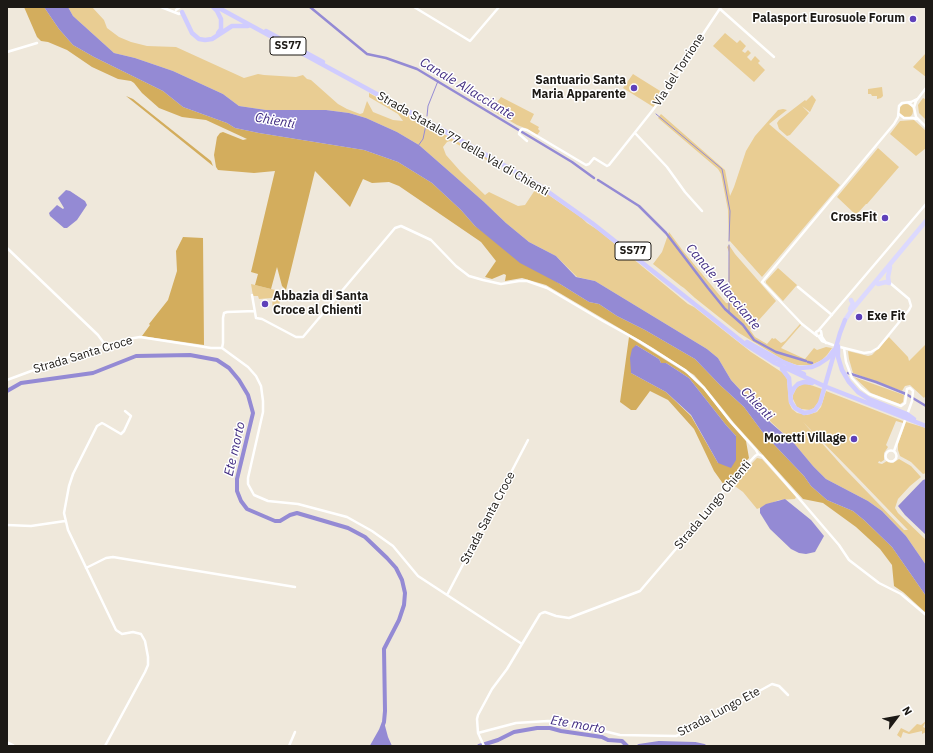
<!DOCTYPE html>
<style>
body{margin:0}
#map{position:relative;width:933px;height:753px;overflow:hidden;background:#efe8db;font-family:"IBM Plex Sans",sans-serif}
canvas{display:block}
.frame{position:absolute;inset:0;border:8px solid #1c1915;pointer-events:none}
.north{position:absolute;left:877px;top:697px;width:40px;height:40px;-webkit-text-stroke:3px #fff;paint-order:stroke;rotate:58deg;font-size:11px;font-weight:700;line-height:16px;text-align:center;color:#1c1915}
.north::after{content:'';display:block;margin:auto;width:14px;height:18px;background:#1c1915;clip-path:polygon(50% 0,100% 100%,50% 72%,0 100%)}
</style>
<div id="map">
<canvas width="933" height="753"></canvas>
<div class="frame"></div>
<div class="north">N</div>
</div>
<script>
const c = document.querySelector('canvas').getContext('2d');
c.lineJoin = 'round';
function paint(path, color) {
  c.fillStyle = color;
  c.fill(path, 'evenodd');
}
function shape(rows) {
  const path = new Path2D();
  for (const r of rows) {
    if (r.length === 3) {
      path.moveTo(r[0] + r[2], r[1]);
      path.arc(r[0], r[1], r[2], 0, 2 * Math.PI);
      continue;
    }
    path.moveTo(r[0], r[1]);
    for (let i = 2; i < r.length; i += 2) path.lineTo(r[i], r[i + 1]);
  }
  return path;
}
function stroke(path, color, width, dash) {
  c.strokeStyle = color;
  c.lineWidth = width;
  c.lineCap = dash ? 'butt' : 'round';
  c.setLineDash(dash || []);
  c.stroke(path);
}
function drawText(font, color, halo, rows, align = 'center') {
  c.font = font + ' "IBM Plex Sans",sans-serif';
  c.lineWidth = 3;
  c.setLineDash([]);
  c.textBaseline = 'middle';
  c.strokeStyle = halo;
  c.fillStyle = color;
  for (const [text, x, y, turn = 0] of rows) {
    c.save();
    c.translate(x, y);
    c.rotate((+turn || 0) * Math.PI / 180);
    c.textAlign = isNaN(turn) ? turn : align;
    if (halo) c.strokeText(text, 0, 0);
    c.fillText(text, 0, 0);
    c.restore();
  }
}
paint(shape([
 [68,7,92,7,104,20,107,28,119,37,131,42,147,46,176,47,244,78,258,74,264,75,296,77,303,75,307,79,311,80,338,104,347,109,360,114,363,113,367,101,373,112,393,120,403,121,398,114,369,97,369,93,502,166,498,166,455,143,450,141,447,142,443,147,446,155,461,172,485,195,489,192,518,206,525,205,537,187,582,218,587,223,598,230,688,304,694,307,751,352,783,373,787,379,789,403,792,409,797,413,807,415,817,412,821,407,826,391,903,421,903,423,896,421,886,445,888,447,884,453,884,460,881,462,879,461,878,463,882,464,887,461,893,463,899,459,911,466,921,477,910,486,898,499,895,508,898,513,926,540,926,565,906,536,882,511,868,501,826,479,813,466,793,442,772,423,731,380,718,358,707,349,595,281,577,277,556,256,529,242,506,223,483,201,419,145,397,132,366,118,349,113,326,110,266,110,239,106,223,94,173,71,135,58,114,53,73,16],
 [803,422,856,476,908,530,904,530,844,468],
 [725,33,737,43,740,40,746,46,742,51,745,53,748,50,751,53,747,57,751,61,755,56,760,61,758,63,765,70,754,82,713,46],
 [926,53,926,77,913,67],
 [633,74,665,94,655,108,623,88],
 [882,87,883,96,881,98,877,99,877,96,872,96,871,94,868,94,868,89],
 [812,95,816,100,810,112,802,106,809,113,790,135,787,136,779,129,777,123,779,120,805,100,806,101],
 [501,97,534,114,530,122,539,127,538,129,540,131,537,135,525,128,517,125,491,110],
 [923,98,925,99,926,98,926,120,919,113,918,105],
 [906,111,7],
 [783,109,787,110,769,124,840,185,762,277,729,240,728,210,721,174,718,169,658,118,661,114,725,170,730,196,734,187,746,151,755,136,778,110],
 [914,120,926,131,926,148,916,156,890,134,900,121],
 [878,148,899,167,867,204,866,204,856,215,837,197],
 [669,232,683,251,726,303,728,303,728,301,729,252,727,247,729,245,735,254,776,301,750,330,755,337,767,344,772,338,774,339,775,338,781,343,785,341,800,324,801,325,781,348,805,359,814,348,817,350,826,347,832,348,827,355,822,360,811,365,797,365,785,361,739,333,695,298,684,288,681,286,653,264,662,252],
 [778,268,797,285,783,301,766,283,766,281],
 [251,284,283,292,277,311,273,311,272,298,259,299,258,296,253,296],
 [889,337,908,357,909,361,926,344,926,395,924,398,910,385,905,386,902,391,853,373,849,359,848,351,868,356,872,355],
 [854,377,904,395,903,402,900,404,871,393],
 [805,383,822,389,819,401,814,408,810,410,801,409,797,407,793,399,793,395,797,387],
 [906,422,926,428,926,473,923,474,911,462,900,456,898,450,898,444],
 [757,458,762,459,796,497,795,499,779,500,757,509,743,492,732,484],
 [926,721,923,727,925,728,926,727,926,732,922,734,922,731,909,734,903,732,901,738,897,735,901,728,909,732,917,724,921,725]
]), '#e9cd93');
paint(shape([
 [24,7,44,7,59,29,73,45,94,57,163,91,183,107,227,123,235,128,259,133,364,150,398,162,432,183,461,210,475,226,560,284,589,302,599,304,617,316,645,330,695,359,720,385,744,407,764,434,804,476,811,486,827,500,853,511,864,520,892,547,926,596,926,613,903,592,894,586,892,565,880,549,856,527,823,503,803,499,734,423,705,387,694,375,653,348,546,285,522,278,505,281,506,275,504,274,492,279,485,277,496,261,481,242,399,186,389,182,372,183,363,179,350,207,315,171,286,290,282,286,277,267,271,289,255,285,258,274,251,272,275,171,254,173,218,170,216,167,214,155,217,137,220,133,223,132,243,140,247,139,206,120,182,117,159,108,142,93,134,83,131,81,118,79,92,67,67,50,48,42,41,41,37,37],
 [126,96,133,99,211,161,213,166],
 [183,237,203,238,204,345,142,336,150,325,149,324,168,300,177,271,176,251],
 [629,337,688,374,702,387,730,423,746,441,749,458,724,485,714,471,694,429,668,400,650,391,636,410,631,410,620,402],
 [636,345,659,359,661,363,666,363,689,378,726,425,736,436,718,463,691,416,666,392,631,373]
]), '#d3ad5d');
paint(shape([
 [44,7,68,7,73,16,114,53,135,58,173,71,223,94,239,106,266,110,326,110,349,113,366,118,397,132,419,145,483,201,506,223,529,242,556,256,576,277,595,281,707,349,718,358,731,380,771,423,793,442,813,466,826,479,868,501,882,511,906,536,926,565,926,596,892,547,864,520,853,511,827,500,811,486,804,476,764,434,744,407,720,385,695,359,645,330,617,316,599,304,589,302,560,284,520,263,475,226,461,210,432,183,398,162,364,150,259,133,235,128,227,123,183,107,163,91,94,57,73,45,59,29],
 [66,190,70,191,85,201,87,205,77,220,67,228,64,228,50,216,49,213,57,205,63,209,64,208,58,198],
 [636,345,659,359,661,363,666,363,689,378,726,425,736,436,736,460,731,468,718,463,691,415,666,392,631,373,630,358,632,349],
 [926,479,926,535,905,515,898,506,923,480],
 [785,499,811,520,824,536,815,552,806,554,799,553,791,549,770,529,760,513,760,508,766,504],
 [384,722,388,737,392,746,372,746,381,730]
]), '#948ad4');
stroke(shape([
 [656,114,722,169,730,211,729,241],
 [427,116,428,106,438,81],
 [418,146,423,139,426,125],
 [729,245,729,313]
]), '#948ad4', 1);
stroke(shape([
 [310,7,367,54,386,58,417,69,572,162,594,178],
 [598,180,639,206,666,233,708,288,725,309,743,325,754,340,776,352,806,361],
 [808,362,812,363],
 [848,373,876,382,906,394,926,406]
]), '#948ad4', 2.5);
stroke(shape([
 [7,391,21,383,93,373,136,356,190,355,217,360,229,368,239,380,248,395,253,413,237,479,237,491,241,501,247,509,275,521,280,521,290,515,297,513,348,528,365,537,387,558,396,568,402,580,405,593,404,605,399,620,384,649,385,711,384,722,381,730,372,746],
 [479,746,498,740,514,732,537,728,550,728,561,731,602,737,608,740,622,741,627,746],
 [639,746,659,743,695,744,704,746]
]), '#948ad4', 4);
stroke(shape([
 [161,7,179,14,182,12],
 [414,7,470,41,499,7],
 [720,9,774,57],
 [176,10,180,7],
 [7,52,37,43],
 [909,103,914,107,916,117,926,127],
 [914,107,916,101,926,88],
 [899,114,904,118,913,118,916,119],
 [635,133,667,167,685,192,702,211],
 [527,141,519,134,520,131,522,129,527,130,586,165,589,164,594,158,607,166,609,165,652,111,677,77,705,31,721,7],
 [7,248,98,335,106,346],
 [798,287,832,315],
 [252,295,256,318,262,319,296,337,303,337,395,228,401,226,431,240,456,266,469,276,483,280,501,284,519,281,527,281,547,288,603,321,639,341,685,370,704,388,730,421,756,450,758,454],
 [818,331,926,204],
 [816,335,802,324,762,282,894,124,898,117,899,106,902,103,911,102,917,99],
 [821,335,819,336,817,336,816,332,819,330,821,331,822,337,826,343],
 [819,337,822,341,833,345],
 [840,347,864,353,871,352,878,348,909,310,911,306,909,299,890,283],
 [222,348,223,343,223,318,224,313,227,312,255,311],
 [844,348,846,362,852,378,861,388,869,394,901,406,905,403,907,389,910,388,913,391,912,401,894,451],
 [7,380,69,357,128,339,140,337,211,348,222,348,248,367,256,376,261,386,263,401,263,412,248,478,248,484,254,495,268,501,298,504,347,517,372,531,393,546,418,576,522,644,507,669,492,689,478,715,477,719,478,733,484,746],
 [891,456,5.5],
 [7,525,31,526,65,521],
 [86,568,106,558,113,557,295,587],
 [447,595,528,440],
 [522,644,540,614,542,613,545,612,556,616,569,618,640,591,710,509,726,487,755,456,758,454,762,456,803,503,839,545,849,560,879,583,901,594,926,615],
 [478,733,516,723,548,721,567,722,620,735,676,736,683,733,772,684,779,686,788,695],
 [105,746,145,672,148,665,148,657,145,641,141,634,133,632,122,634,116,630,68,530,64,513,69,486,73,474,97,426,102,423,104,424,121,434,124,431,131,416,125,411],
 [289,746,295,732]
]), '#fff', 2.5);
stroke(shape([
 [7,743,13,746]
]), '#fff', 4);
stroke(shape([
 [889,283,888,277,890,267],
 [878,284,886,282,889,283],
 [850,309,853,304,851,300],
 [845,320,851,311,926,221]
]), '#dcd9fe', 4.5);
stroke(shape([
 [213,7,217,11,221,19,221,29,218,33],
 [217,7,441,129,540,186,592,223,745,344,775,363,824,386,926,426],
 [182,12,192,33,199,39,205,40,212,39,232,26,248,26],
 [266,31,323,62],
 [747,342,781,361,795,367,800,368,812,367,819,364,828,358,834,350],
 [838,346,838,357,842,370,849,382,858,392,869,399,907,414,914,419],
 [788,367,804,374],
 [782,369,789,378,791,402,795,408,804,413,810,412,815,410,820,403,840,333,845,320],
 [791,394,794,388,798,384,804,382,812,383]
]), '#d0ccfe', 4.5);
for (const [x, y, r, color] of [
 [913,19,4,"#5f41ba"],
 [634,88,4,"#5f41ba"],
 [885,218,4,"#5f41ba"],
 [265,304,4,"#5f41ba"],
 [859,317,4,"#5f41ba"],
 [854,439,4,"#5f41ba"]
]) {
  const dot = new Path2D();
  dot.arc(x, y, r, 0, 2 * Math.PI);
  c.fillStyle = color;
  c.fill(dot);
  stroke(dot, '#fff', 1.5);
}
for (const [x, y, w] of [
 [288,46,36],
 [633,251,36]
]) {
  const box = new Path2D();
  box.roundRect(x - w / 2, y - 9, w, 18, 3);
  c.fillStyle = '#fff';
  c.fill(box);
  stroke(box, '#1c1915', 1);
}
drawText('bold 11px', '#1c1915', null, [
 ["SS77",288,46],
 ["SS77",633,251]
]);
drawText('bold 12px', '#1c1915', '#fff', [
 ["Palasport Eurosuole Forum",905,19],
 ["Santuario Santa",626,81],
 ["Maria Apparente",626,95],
 ["CrossFit",877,218],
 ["Abbazia di Santa",273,297,"left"],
 ["Croce al Chienti",273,311,"left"],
 ["Exe Fit",867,317,"left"],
 ["Moretti Village",846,439]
], 'right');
drawText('12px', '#1c1915', '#fff', [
 ["Via del Torrione",679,70,-57],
 ["Strada Statale 77 della Val di Chienti",463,144,30],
 ["Strada Santa Croce",83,355,-17],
 ["Strada Lungo Chienti",713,505,-50],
 ["Strada Santa Croce",488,518,-62],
 ["Strada Lungo Ete",719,712,-28]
]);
drawText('italic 13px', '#412c82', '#fff', [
 ["Canale Allacciante",467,89,31],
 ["Chienti",275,121,10],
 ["Canale Allacciante",723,287,50],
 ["Chienti",757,404,46],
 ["Ete morto",235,449,-77],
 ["Ete morto",578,725,10]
]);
</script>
